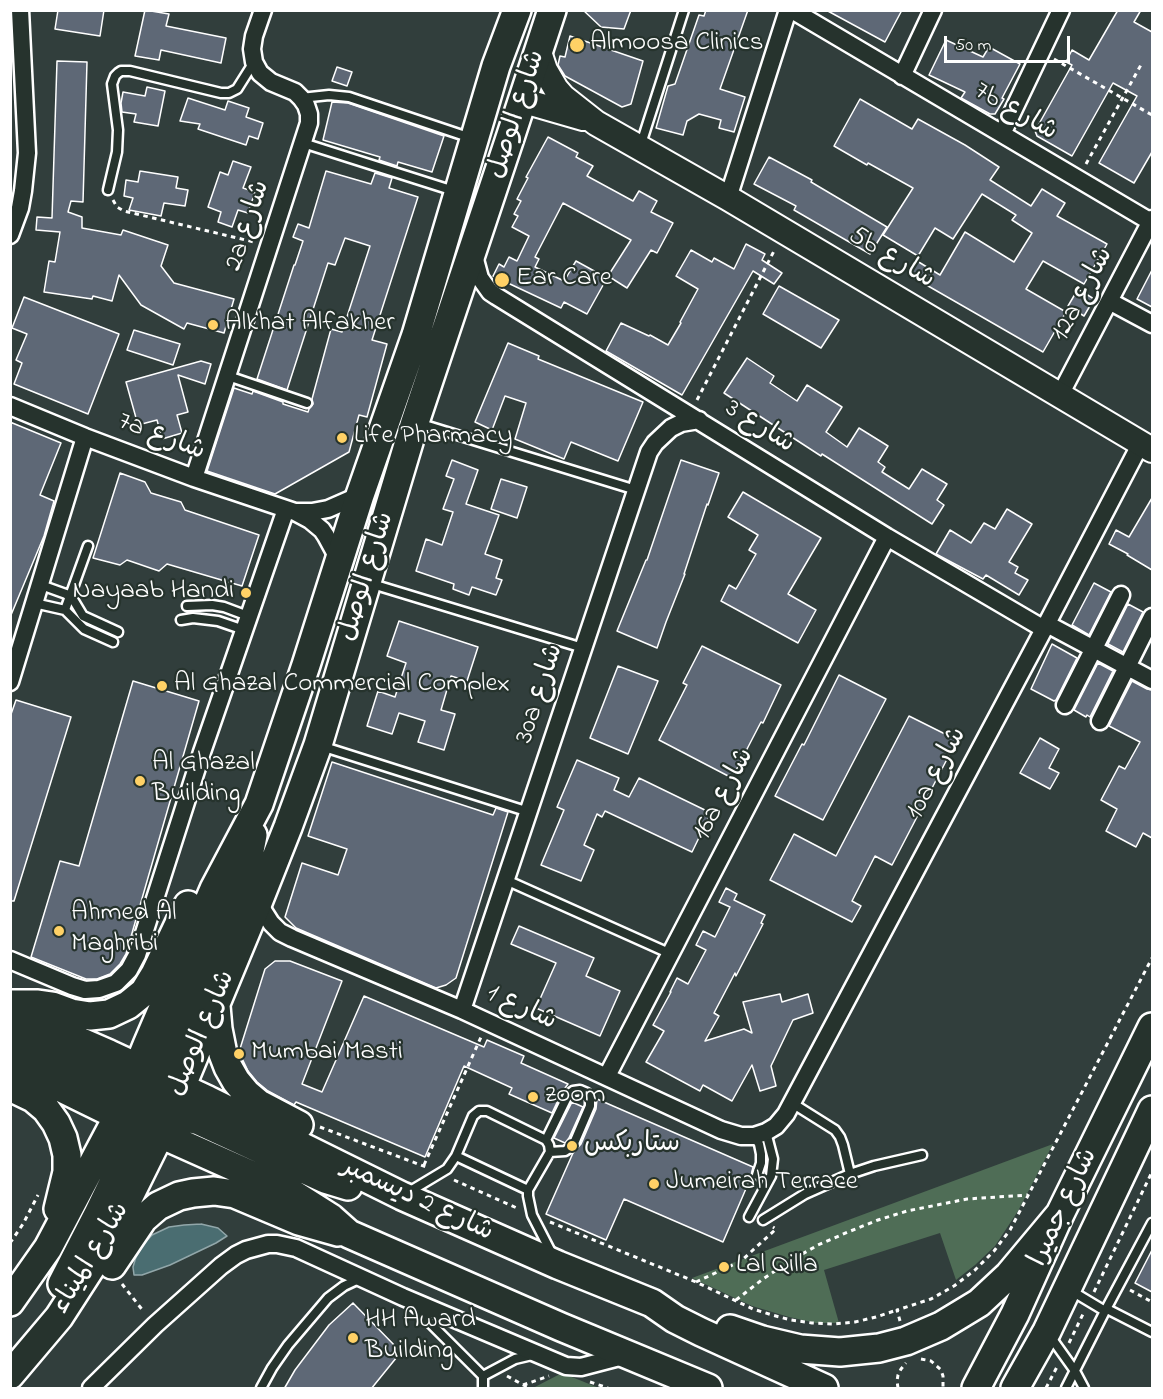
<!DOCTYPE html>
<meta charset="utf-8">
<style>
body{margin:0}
#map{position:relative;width:1163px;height:1399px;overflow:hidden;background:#313e3c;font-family:"Indie Flower",sans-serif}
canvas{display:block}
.frame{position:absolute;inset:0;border:12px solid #fff;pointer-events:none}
.scale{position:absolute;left:944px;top:36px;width:126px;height:27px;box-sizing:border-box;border:3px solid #fff;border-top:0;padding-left:8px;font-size:18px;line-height:21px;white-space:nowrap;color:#fff;-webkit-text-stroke:4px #26332d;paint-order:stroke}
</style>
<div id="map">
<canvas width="1163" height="1399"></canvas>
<div class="frame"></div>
<div class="scale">50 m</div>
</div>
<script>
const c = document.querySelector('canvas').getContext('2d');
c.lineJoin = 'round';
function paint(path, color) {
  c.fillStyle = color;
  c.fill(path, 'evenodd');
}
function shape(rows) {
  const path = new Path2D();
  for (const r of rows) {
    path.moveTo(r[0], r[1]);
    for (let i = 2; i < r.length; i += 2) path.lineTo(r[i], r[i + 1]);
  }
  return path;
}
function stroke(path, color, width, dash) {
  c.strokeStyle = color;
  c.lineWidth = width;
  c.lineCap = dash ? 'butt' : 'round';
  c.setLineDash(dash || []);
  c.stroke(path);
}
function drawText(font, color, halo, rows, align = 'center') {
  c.font = font + ' "Indie Flower","Playpen Sans Arabic",sans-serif';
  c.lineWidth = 4.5;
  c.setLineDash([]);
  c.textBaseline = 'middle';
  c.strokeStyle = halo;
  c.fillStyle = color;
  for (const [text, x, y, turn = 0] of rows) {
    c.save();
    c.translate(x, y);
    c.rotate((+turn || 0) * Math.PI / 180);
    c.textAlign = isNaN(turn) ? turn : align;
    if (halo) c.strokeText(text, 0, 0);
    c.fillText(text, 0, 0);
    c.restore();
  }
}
paint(shape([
 [1053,1144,1018,1211,995,1246,975,1265,956,1280,940,1233,824,1270,839,1323,816,1323,789,1317,752,1306,692,1278],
 [562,1373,599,1388,533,1388]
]), '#4f6d56');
const water = shape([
 [201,1224,218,1228,227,1236,216,1243,170,1265,142,1275,134,1275,133,1267,136,1257,143,1245,152,1235,169,1227,184,1225,201,1224]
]);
paint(water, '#4a6d71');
stroke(water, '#92a7aa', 1.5);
const building = shape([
 [58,10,104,10,100,36,55,29,58,10],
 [145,10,169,14,166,26,226,38,221,63,161,50,159,60,135,56,145,10],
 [583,10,631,10,624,29,601,27,583,10],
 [706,10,748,10,720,89,745,97,734,132,719,128,721,120,699,114,687,121,683,135,656,128,668,86,675,84,699,15,704,16,706,10],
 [826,10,902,10,885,42,826,10],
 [1118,10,1141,10,1134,22,1152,32,1152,152,1134,183,1099,163,1137,96,1113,83,1072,156,1037,136,1035,131,1072,65,1066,62,1072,50,1089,60,1118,10],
 [570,36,643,61,631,104,622,107,565,76,558,65,560,56,565,57,570,36],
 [946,40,983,57,989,47,1020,64,1002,98,1004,99,995,114,990,114,961,98,965,92,929,75,946,40],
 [57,61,87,62,83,202,71,201,68,212,82,217,82,228,121,235,123,230,168,245,161,266,174,283,234,299,224,333,187,323,184,329,141,305,119,275,112,301,93,296,92,299,44,292,49,261,55,262,60,232,36,230,37,217,52,218,57,61],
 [337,67,352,72,347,86,332,81,337,67],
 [147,87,165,91,158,126,134,122,136,114,122,112,121,103,123,92,145,96,147,87],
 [188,98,225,110,228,101,249,108,246,117,263,123,258,139,249,136,246,145,198,129,200,124,180,121,188,98],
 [860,99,912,129,918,119,965,145,999,167,990,180,1031,206,1042,189,1065,203,1057,216,1107,244,1084,284,1043,261,1026,289,1066,312,1043,352,909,275,917,261,940,275,965,232,1014,262,1032,233,1012,220,1016,215,982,194,953,239,935,228,918,256,883,235,913,188,868,163,867,165,834,146,860,99],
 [332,102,348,103,444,136,432,172,398,162,397,166,379,160,380,157,323,140,332,102],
 [548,137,578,153,576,157,593,166,587,176,633,201,639,191,657,201,651,212,673,223,657,253,651,250,627,288,608,276,631,240,563,203,535,257,539,259,535,267,564,281,576,261,607,278,587,314,564,302,561,308,493,276,499,264,504,267,509,257,517,261,529,236,512,227,518,216,514,214,521,201,517,199,528,178,526,177,548,137],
 [769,157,812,180,811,182,887,227,870,254,794,210,796,206,754,184,769,157],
 [233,161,251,167,243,188,255,192,248,213,238,210,232,227,218,222,221,212,208,207,220,172,228,175,233,161],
 [140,171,178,177,176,188,188,190,185,206,164,203,161,216,129,210,133,198,124,196,126,180,138,182,140,171],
 [326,171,371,184,375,173,392,178,389,188,418,197,372,340,387,344,367,417,359,415,349,452,275,494,207,471,234,388,252,394,253,391,283,402,283,404,308,412,309,409,313,404,312,399,331,329,342,332,370,246,345,238,335,265,328,263,287,390,257,379,294,265,295,265,303,241,293,237,298,224,309,228,326,171],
 [746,244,765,254,762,260,782,273,774,284,753,271,682,395,606,351,621,323,649,336,650,335,668,345,681,323,680,322,698,289,676,276,691,250,712,262,714,258,734,269,746,244],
 [1152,270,1152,307,1137,299,1152,270],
 [779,286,839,320,821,348,763,314,779,286],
 [1078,289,1094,299,1084,316,1068,306,1078,289],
 [24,297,119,334,88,414,14,384,22,363,16,360,27,334,12,328,24,297],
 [134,330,180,344,173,365,127,350,134,330],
 [508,343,539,356,538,359,643,402,618,461,571,442,564,459,515,439,526,403,505,396,492,430,475,422,508,343],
 [747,358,774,376,770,383,797,401,807,385,842,407,826,432,847,447,859,428,888,446,878,462,885,467,882,472,909,489,922,469,947,484,937,500,944,505,932,524,822,454,821,456,724,393,747,358],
 [201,361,211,364,205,384,178,375,188,412,177,415,182,433,162,439,157,420,138,425,126,382,201,361],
 [10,422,61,443,40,495,54,501,44,536,11,615,10,422],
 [452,460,478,470,466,504,499,515,485,554,502,560,496,578,502,580,496,595,472,587,469,595,453,589,454,584,416,571,426,539,442,545,453,512,443,509,454,479,446,476,452,460],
 [681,460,719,473,708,505,707,504,684,574,685,574,666,622,657,648,617,631,646,560,647,560,681,460],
 [120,473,145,482,151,493,181,502,185,510,259,535,242,586,167,564,159,571,127,560,120,565,93,558,120,473],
 [501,479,527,487,517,518,491,509,501,479],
 [743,492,821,538,788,594,816,610,798,643,721,601,729,585,736,589,756,554,749,550,758,535,728,517,743,492],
 [1152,498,1152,570,1127,555,1128,554,1109,544,1116,530,1129,537,1152,498],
 [1007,509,1032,524,1009,562,1018,567,1015,573,1028,580,1019,595,986,575,983,579,936,554,950,530,971,543,984,523,995,529,1007,509],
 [1094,583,1111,592,1089,635,1072,625,1094,583],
 [1128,604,1143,612,1123,652,1108,644,1128,604],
 [399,621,478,647,467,681,451,676,441,710,455,714,444,750,418,742,425,721,399,713,392,734,367,726,378,691,395,697,406,663,387,656,399,621],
 [1052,644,1077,658,1056,700,1054,701,1031,689,1052,644],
 [702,646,781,685,763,723,761,722,732,778,659,740,687,685,683,683,702,646],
 [1098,663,1113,671,1090,717,1087,715,1086,717,1074,710,1098,663],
 [618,666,658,681,628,754,590,738,618,666],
 [839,675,886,699,823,820,775,796,802,744,804,745,839,675],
 [133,681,199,701,126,954,120,964,110,974,97,979,86,979,31,957,60,861,79,866,133,681],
 [1132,681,1147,689,1152,690,1152,838,1143,833,1136,847,1106,831,1117,809,1101,800,1119,766,1125,769,1140,742,1109,726,1132,681],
 [16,700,71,717,14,901,10,901,10,717,16,700],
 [909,716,957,740,892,865,875,856,852,901,861,906,852,922,770,880,794,834,836,856,909,716],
 [1040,738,1059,749,1049,768,1059,773,1050,789,1020,773,1040,738],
 [577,760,619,778,614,790,629,797,639,778,711,813,692,852,605,811,602,817,597,814,584,845,594,850,581,881,541,865,564,810,557,807,577,760],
 [332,762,493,815,496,808,508,812,456,978,446,985,436,988,296,928,285,917,302,863,338,875,347,849,308,836,332,762],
 [726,888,737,894,734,900,765,915,761,923,763,924,736,976,735,973,714,1013,719,1016,705,1041,744,1029,752,1033,743,1002,780,994,782,1002,808,994,813,1013,793,1020,771,1066,776,1086,760,1091,752,1065,732,1101,703,1085,700,1091,646,1062,664,1031,653,1025,671,992,670,992,677,978,688,984,706,950,696,945,703,931,715,937,730,907,719,902,726,888],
 [519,926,594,958,586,976,620,991,600,1036,536,1008,556,963,511,944,519,926],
 [275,961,290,961,342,981,302,1084,322,1092,364,996,484,1047,487,1040,524,1056,521,1063,568,1084,562,1092,552,1113,509,1094,512,1088,464,1066,425,1157,296,1102,294,1105,268,1091,257,1082,248,1071,239,1052,265,969,275,961],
 [597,1099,753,1167,751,1177,723,1242,624,1199,606,1240,546,1214,573,1153,581,1144,596,1109,597,1099],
 [572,1102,583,1107,569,1138,565,1143,554,1138,572,1102],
 [1152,1250,1152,1292,1135,1283,1152,1250],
 [353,1303,401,1352,371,1389,284,1389,295,1370,329,1325,353,1303]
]);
paint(building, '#5e6876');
stroke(building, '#fff', 1.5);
const lane = shape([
 [301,98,329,95,349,97,471,138],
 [303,143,454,191],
 [640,147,684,10],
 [108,190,117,152,118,130,112,84,115,76,118,73,121,71,130,71,221,93,229,93,237,89,254,62],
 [228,376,307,403],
 [418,423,636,490],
 [369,583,583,648],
 [41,585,66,594,74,601,83,616,118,632],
 [34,603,65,610,84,629,113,642],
 [187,606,212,605,224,607,248,616],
 [65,610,88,546],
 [181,620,193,618,218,621,244,630],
 [321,746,529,812],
 [506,880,671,954],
 [792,1103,835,1130,840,1137,843,1145,850,1174],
 [754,1136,759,1144,761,1154,761,1163,757,1175],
 [546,1140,568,1095,573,1091,580,1090,587,1093,590,1099,590,1106,575,1141,571,1147,565,1151,550,1152],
 [456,1156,528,1190],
 [407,1193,447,1169,456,1156,473,1116,479,1111,487,1111,546,1140,549,1145,550,1152,528,1190,528,1196,532,1215,552,1254],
 [749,1217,771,1176,773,1159,766,1132],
 [763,1220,805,1194,850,1174,874,1166,922,1155],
 [1070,1290,1105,1311],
 [414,1307,483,1376,483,1388],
 [1107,1309,1152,1332],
 [1050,1336,1075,1371,1084,1388],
 [483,1376,515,1359,532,1355],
 [261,1388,272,1368,288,1345,328,1298,344,1286,361,1278],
 [1066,1388,1105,1311,1152,1223]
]);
const street = shape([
 [792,10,1151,222],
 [902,76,933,10],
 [1002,134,1061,10],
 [728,198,788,10],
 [10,235,20,208,23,191,27,153,20,10],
 [473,252,480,278,490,292,496,296,887,537,1044,629],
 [1109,301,1152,324],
 [1060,395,1152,219],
 [10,406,85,437,194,478,295,512,310,520,322,530,326,536,339,560],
 [194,478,309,123,309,114,306,105,301,98,295,92,271,82,260,73,254,62,252,49,254,36,263,10],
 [296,512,312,512,328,509,360,495],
 [1047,624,1152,680],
 [10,682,85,437],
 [1065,705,1121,595],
 [1100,721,1152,617],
 [259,900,264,912,271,923,280,932,292,938,462,1010,721,1130,741,1136,754,1136,766,1132,776,1126,786,1114,1044,629,1141,443],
 [10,960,72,986,85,990,99,989,116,983,129,970,137,955,202,752,286,509],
 [462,1010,649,452,655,443,671,428,681,423,699,420],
 [607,1076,887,537],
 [91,1388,155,1325,221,1266,236,1255,246,1250,268,1244,277,1244,296,1248,403,1297,566,1366,581,1367,627,1355]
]);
const secondary = shape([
 [539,52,545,70,556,89,563,97,596,123,728,198,1152,450],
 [523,98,531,103,583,118]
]);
const primary = shape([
 [10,1004,38,1004,52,1006,71,1013,90,1016,109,1014,128,1005,144,992,155,974,188,905],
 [216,1006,218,1029,223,1054,228,1067,236,1081,246,1093,259,1104,299,1125],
 [10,1011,109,1054,208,1100,402,1196,558,1265,652,1303,675,1319,701,1332,824,1388],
 [10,1038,98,1078,128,1090,145,1093],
 [10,1063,118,1116,140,1125,290,1192,331,1218,349,1234,561,1327,708,1388],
 [10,1087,33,1098,46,1109,56,1123,63,1138,67,1155,67,1172,58,1209],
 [157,1096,160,1078,234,907,248,861,253,835],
 [152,1113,170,1114,199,1121,325,1179,348,1186],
 [112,1265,143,1219,158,1206,179,1196,193,1193,214,1191,235,1194,299,1221,338,1232],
 [62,1284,97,1216,123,1162,140,1125,144,1107],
 [10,1302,48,1248,118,1116,147,1045,214,889,259,804,306,665,360,495,416,335,496,66,517,10],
 [730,1329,762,1340,800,1349,840,1352,879,1348,906,1341,941,1326,979,1303,1009,1275,1060,1214],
 [10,1375,59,1317,97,1258,114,1227,170,1114,259,900,288,827,318,745,415,422,511,135,552,10],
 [976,1388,1015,1314,1060,1214,1152,1027],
 [1015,1388,1047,1331,1152,1110]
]);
stroke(lane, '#fff', 13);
stroke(street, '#fff', 21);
stroke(secondary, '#fff', 28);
stroke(primary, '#fff', 32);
stroke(shape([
 [1054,59,1152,115],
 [1086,164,1142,63],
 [113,200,117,207,124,211,254,242],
 [697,400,775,249],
 [320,1127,426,1167],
 [424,1165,481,1037],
 [454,1180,519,1209],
 [550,1222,696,1282,753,1309,772,1315,791,1320,812,1323,834,1324,855,1322,876,1317,897,1310],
 [10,1243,23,1224,38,1195],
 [696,1282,741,1261,776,1229,773,1227],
 [122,1284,144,1312],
 [1130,1290,1152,1302],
 [1094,1292,1152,1172],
 [736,1300,763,1279,790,1261,818,1245,848,1232,878,1220,907,1211,967,1199,1028,1195],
 [900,1321,897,1310,931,1299,954,1286,975,1270,994,1251,1010,1230,1152,958],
 [1069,1343,1084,1312],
 [921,1359,931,1361,941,1370,943,1376,943,1388],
 [507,1376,529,1388],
 [590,1382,608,1388],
 [523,1385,549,1376],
 [898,1388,897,1381,898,1375,901,1369,906,1363],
 [1046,1388,1058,1365]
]), '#fff', 3, [4.5, 4.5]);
stroke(lane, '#26332d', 8);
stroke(street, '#26332d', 16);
stroke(secondary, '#26332d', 24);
stroke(primary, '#26332d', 27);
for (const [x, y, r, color] of [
 [577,45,8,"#ffd166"],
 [502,280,8,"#ffd166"],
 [213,325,6,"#ffd166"],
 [342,438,6,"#ffd166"],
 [246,593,6,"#ffd166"],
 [162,686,6,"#ffd166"],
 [140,781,6,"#ffd166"],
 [59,931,6,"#ffd166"],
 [239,1054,6,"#ffd166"],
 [533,1097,6,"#ffd166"],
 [572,1146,6,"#ffd166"],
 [654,1184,6,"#ffd166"],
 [724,1267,6,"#ffd166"],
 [353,1338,6,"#ffd166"]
]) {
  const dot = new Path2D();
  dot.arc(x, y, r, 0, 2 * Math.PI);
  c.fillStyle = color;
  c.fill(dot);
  stroke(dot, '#26332d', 2);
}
drawText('27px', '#fff', '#26332d', [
 ["Almoosa Clinics",590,45],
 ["Ear Care",516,280],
 ["Alkhat Alfakher",225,325],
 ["Life Pharmacy",354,438],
 ["Nayaab Handi",234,593,"right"],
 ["Al Ghazal Commercial Complex",174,686],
 ["Al Ghazal",152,765],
 ["Building",152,796],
 ["Ahmed Al",71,915],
 ["Maghribi",71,946],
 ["Mumbai Masti",251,1054],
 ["zoom",545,1097],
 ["ستاربكس",584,1146],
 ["Jumeirah Terrace",666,1184],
 ["Lal Qilla",736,1267],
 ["HH Award",365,1322],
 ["Building",365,1353]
], 'left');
drawText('27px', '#fff', '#26332d', [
 ["7b شارع",1015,113,30],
 ["شارع الوصل",518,115,-72],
 ["2a شارع",249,226,-72],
 ["5b شارع",891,259,31],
 ["12a شارع",1084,295,-62],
 ["شارع 3",759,428,32],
 ["7a شارع",161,438,21],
 ["شارع الوصل",368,577,-73],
 ["30a شارع",541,694,-72],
 ["10a شارع",938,774,-62],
 ["16a شارع",725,795,-62],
 ["شارع 1",521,1009,25],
 ["شارع الوصل",203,1034,-67],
 ["شارع 2 ديسمبر",417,1201,25],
 ["شارع جميرا",1065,1208,-65],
 ["شارع الميناء",92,1259,-59]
]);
</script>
